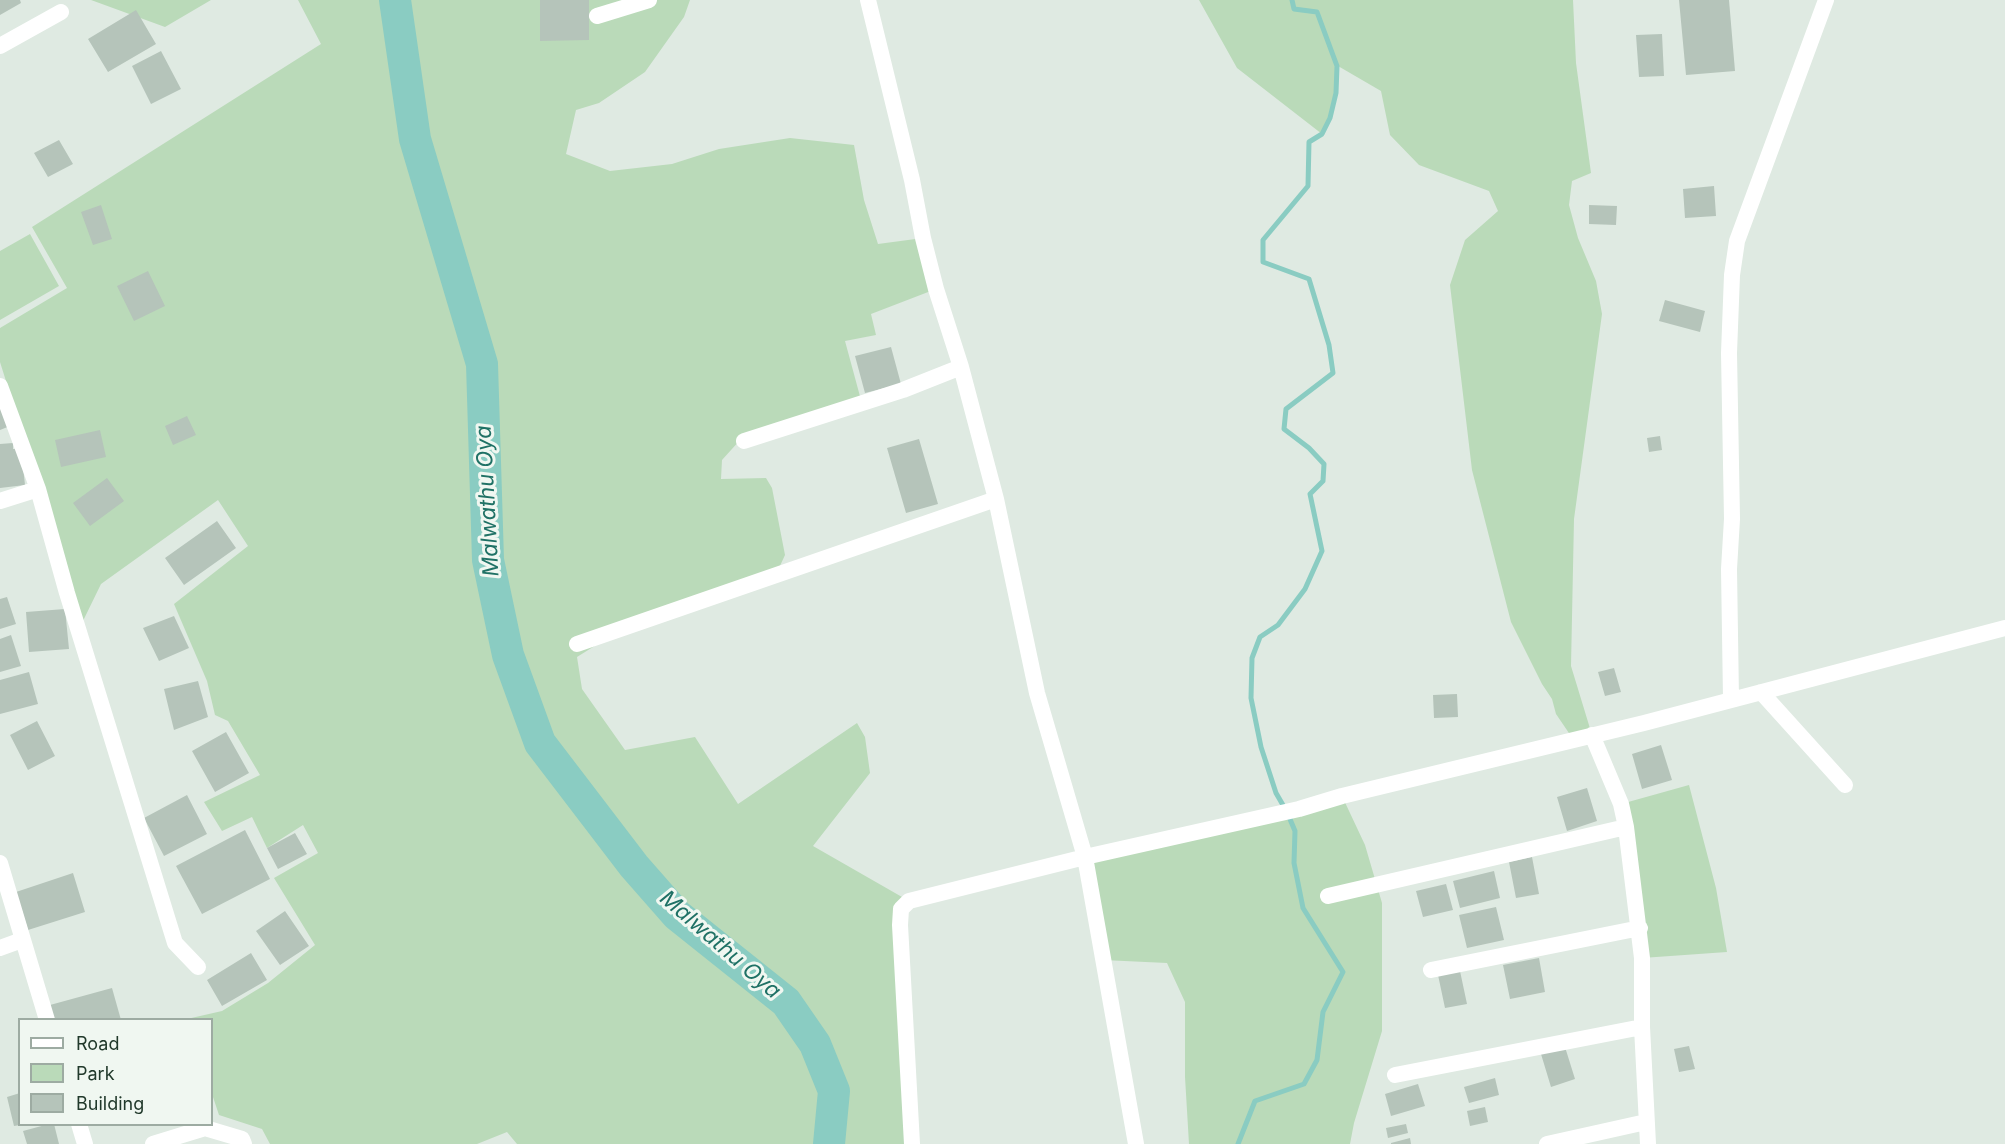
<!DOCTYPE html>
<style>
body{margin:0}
#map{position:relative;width:2005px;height:1144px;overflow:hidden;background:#dfeae2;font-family:Inter,sans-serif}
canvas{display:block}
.legend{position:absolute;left:18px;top:1018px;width:195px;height:108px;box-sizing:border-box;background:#f0f7f1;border:2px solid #9daba2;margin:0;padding:8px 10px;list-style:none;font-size:18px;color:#21392b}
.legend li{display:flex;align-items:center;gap:12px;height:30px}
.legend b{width:30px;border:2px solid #9daba2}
</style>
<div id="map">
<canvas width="2005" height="1144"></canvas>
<ul class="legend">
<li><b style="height:8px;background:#fff"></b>Road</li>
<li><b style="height:16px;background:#badab9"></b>Park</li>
<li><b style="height:16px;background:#b5c4ba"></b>Building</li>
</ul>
</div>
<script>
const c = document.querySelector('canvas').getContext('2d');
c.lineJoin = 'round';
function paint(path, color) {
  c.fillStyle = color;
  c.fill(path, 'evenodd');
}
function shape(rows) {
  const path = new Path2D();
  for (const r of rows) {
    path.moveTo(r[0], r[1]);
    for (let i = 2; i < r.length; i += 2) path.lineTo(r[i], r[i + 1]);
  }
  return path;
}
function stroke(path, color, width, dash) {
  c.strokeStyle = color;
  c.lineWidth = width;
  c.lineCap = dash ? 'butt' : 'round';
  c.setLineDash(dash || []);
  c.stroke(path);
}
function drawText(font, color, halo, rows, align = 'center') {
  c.font = font + ' Inter,sans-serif';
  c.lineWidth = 6;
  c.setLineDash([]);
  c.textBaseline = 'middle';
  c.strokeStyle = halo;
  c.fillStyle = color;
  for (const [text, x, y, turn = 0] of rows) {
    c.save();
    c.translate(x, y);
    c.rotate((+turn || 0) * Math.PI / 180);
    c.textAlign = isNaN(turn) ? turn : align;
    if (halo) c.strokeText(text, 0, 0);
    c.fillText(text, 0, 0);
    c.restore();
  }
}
paint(shape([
 [91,0,211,0,165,27],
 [298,0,690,0,684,17,645,72,599,103,576,110,566,154,610,171,672,164,719,149,790,138,854,145,864,200,878,244,923,238,936,289,871,314,876,335,845,341,861,400,741,439,722,460,721,479,766,478,772,488,785,555,779,568,609,637,577,657,582,689,625,750,695,737,738,804,857,723,865,737,870,773,813,846,909,901,901,909,911,1144,517,1144,507,1132,477,1144,270,1144,262,1129,219,1115,212,1094,212,1020,187,1019,222,1011,268,983,315,945,274,878,318,853,303,825,267,848,252,817,222,831,204,802,260,775,228,721,215,715,207,681,174,604,248,546,218,500,101,584,82,623,0,362,0,328,67,288,32,227,321,44],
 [1199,0,1573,0,1576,63,1591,173,1572,181,1569,205,1578,238,1596,281,1602,314,1574,519,1571,666,1592,735,1573,739,1556,714,1552,699,1542,684,1511,622,1472,470,1450,285,1465,240,1498,211,1489,191,1419,165,1390,135,1381,91,1338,66,1336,93,1330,118,1322,134,1237,68],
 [30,234,59,286,0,320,0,251],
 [1689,785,1716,888,1727,952,1642,958,1621,804],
 [1342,796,1365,845,1382,903,1382,1031,1354,1123,1350,1144,1189,1144,1185,1077,1185,1002,1167,963,1103,960,1085,857]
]), '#badab9');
stroke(shape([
 [1238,1144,1255,1101,1304,1084,1317,1060,1323,1012,1343,972,1303,908,1294,863,1295,831,1287,812,1276,793,1261,747,1251,698,1252,658,1260,637,1278,625,1305,589,1322,551,1310,494,1323,481,1324,464,1309,448,1284,429,1286,409,1333,373,1329,345,1309,279,1263,262,1263,240,1308,186,1309,142,1322,134,1330,118,1336,93,1337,66,1317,12,1294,9,1292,0]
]), '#8accc2', 5);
stroke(shape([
 [395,0,415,139,482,364,488,560,508,655,540,743,634,866,677,915,786,1002,815,1044,834,1091,829,1144]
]), '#8accc2', 32);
paint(shape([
 [0,0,20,0,21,3,0,15],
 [540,0,589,0,589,40,540,41],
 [1679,0,1729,0,1735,71,1686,75],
 [136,10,156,44,108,72,88,39],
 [1662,34,1664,76,1639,77,1636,35],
 [161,51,181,89,151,104,132,66],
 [59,140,73,164,48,177,34,153],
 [1714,186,1716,216,1685,218,1683,189],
 [101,205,112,239,93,245,81,212],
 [1589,205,1617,206,1616,225,1589,224],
 [148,271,165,306,134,321,117,286],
 [1665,300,1705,311,1700,332,1659,321],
 [891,347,901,384,865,393,855,356],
 [0,398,10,426,0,430],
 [187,416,196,435,173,445,165,426],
 [100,430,106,457,61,467,55,440],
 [1660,436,1662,450,1649,452,1647,438],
 [919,439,938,504,906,513,887,448],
 [13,443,13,449,21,449,25,485,0,488,0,444],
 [107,478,124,501,90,526,73,503],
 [217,521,236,548,184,585,165,558],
 [7,597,16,624,0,629,0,599],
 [65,609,69,649,29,652,26,612],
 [174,616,189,648,159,661,143,628],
 [11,635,21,666,0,672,0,639],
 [1614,668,1621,692,1605,696,1598,672],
 [29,672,38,704,0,714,0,680],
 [198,681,208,717,174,730,164,689],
 [1457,694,1458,717,1434,718,1433,695],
 [37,721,55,756,28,770,10,735],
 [226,732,249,773,215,792,192,751],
 [1661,745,1672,780,1642,789,1632,754],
 [1587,788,1597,821,1567,831,1557,797],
 [187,795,207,834,164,856,144,818],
 [245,830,270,879,202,914,176,866],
 [295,833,307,854,278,869,267,848],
 [1532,857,1539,894,1516,898,1509,862],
 [1494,871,1500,898,1460,908,1453,881],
 [73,873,85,912,28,930,16,892],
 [1446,884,1453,910,1423,917,1416,891],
 [1496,907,1504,940,1467,948,1459,915],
 [285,911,309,946,280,965,256,931],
 [251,953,267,980,222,1006,207,980],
 [1539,958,1545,992,1510,999,1503,965],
 [1460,971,1467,1004,1445,1008,1438,975],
 [112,988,121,1020,54,1020,50,1005],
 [1689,1046,1695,1069,1679,1072,1674,1049],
 [1565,1047,1575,1079,1551,1087,1541,1054],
 [1495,1078,1499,1095,1469,1103,1464,1087],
 [1418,1084,1425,1106,1391,1116,1385,1094],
 [20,1093,20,1125,14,1126,7,1097],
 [1485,1107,1488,1122,1470,1126,1467,1111],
 [49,1124,54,1124,59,1144,27,1144,23,1131],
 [1406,1124,1408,1133,1388,1138,1386,1128],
 [1410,1138,1411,1144,1391,1144,1391,1143]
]), '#b5c4ba');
stroke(shape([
 [868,0,912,180,923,238,936,289,961,367,996,499,1037,693,1085,857,1136,1144],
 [597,16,649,0],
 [0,46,61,12],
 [0,386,38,489,67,593,175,943,198,967],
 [744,441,903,390,961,367],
 [0,501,38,489],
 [577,644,996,499],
 [1761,692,1845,785],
 [1731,699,1729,569,1732,519,1729,353,1732,275,1737,241,1826,0],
 [1592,735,1621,804,1626,827,1642,958,1642,1027,1648,1144],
 [0,863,47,1020],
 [1328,896,1626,827],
 [0,948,22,940],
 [1431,970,1640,928],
 [1395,1075,1642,1027],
 [79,1124,85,1144],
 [153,1144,205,1128,242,1139,244,1144],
 [912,1144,900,925,901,909,909,901,1085,857,1299,809,1342,796,1644,723,2005,628],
 [1547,1144,1646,1122]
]), '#fff', 16);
drawText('italic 22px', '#1f7165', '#f0f7f1', [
 ["Malwathu Oya",488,501,-93],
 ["Malwathu Oya",720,945,41]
]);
</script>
